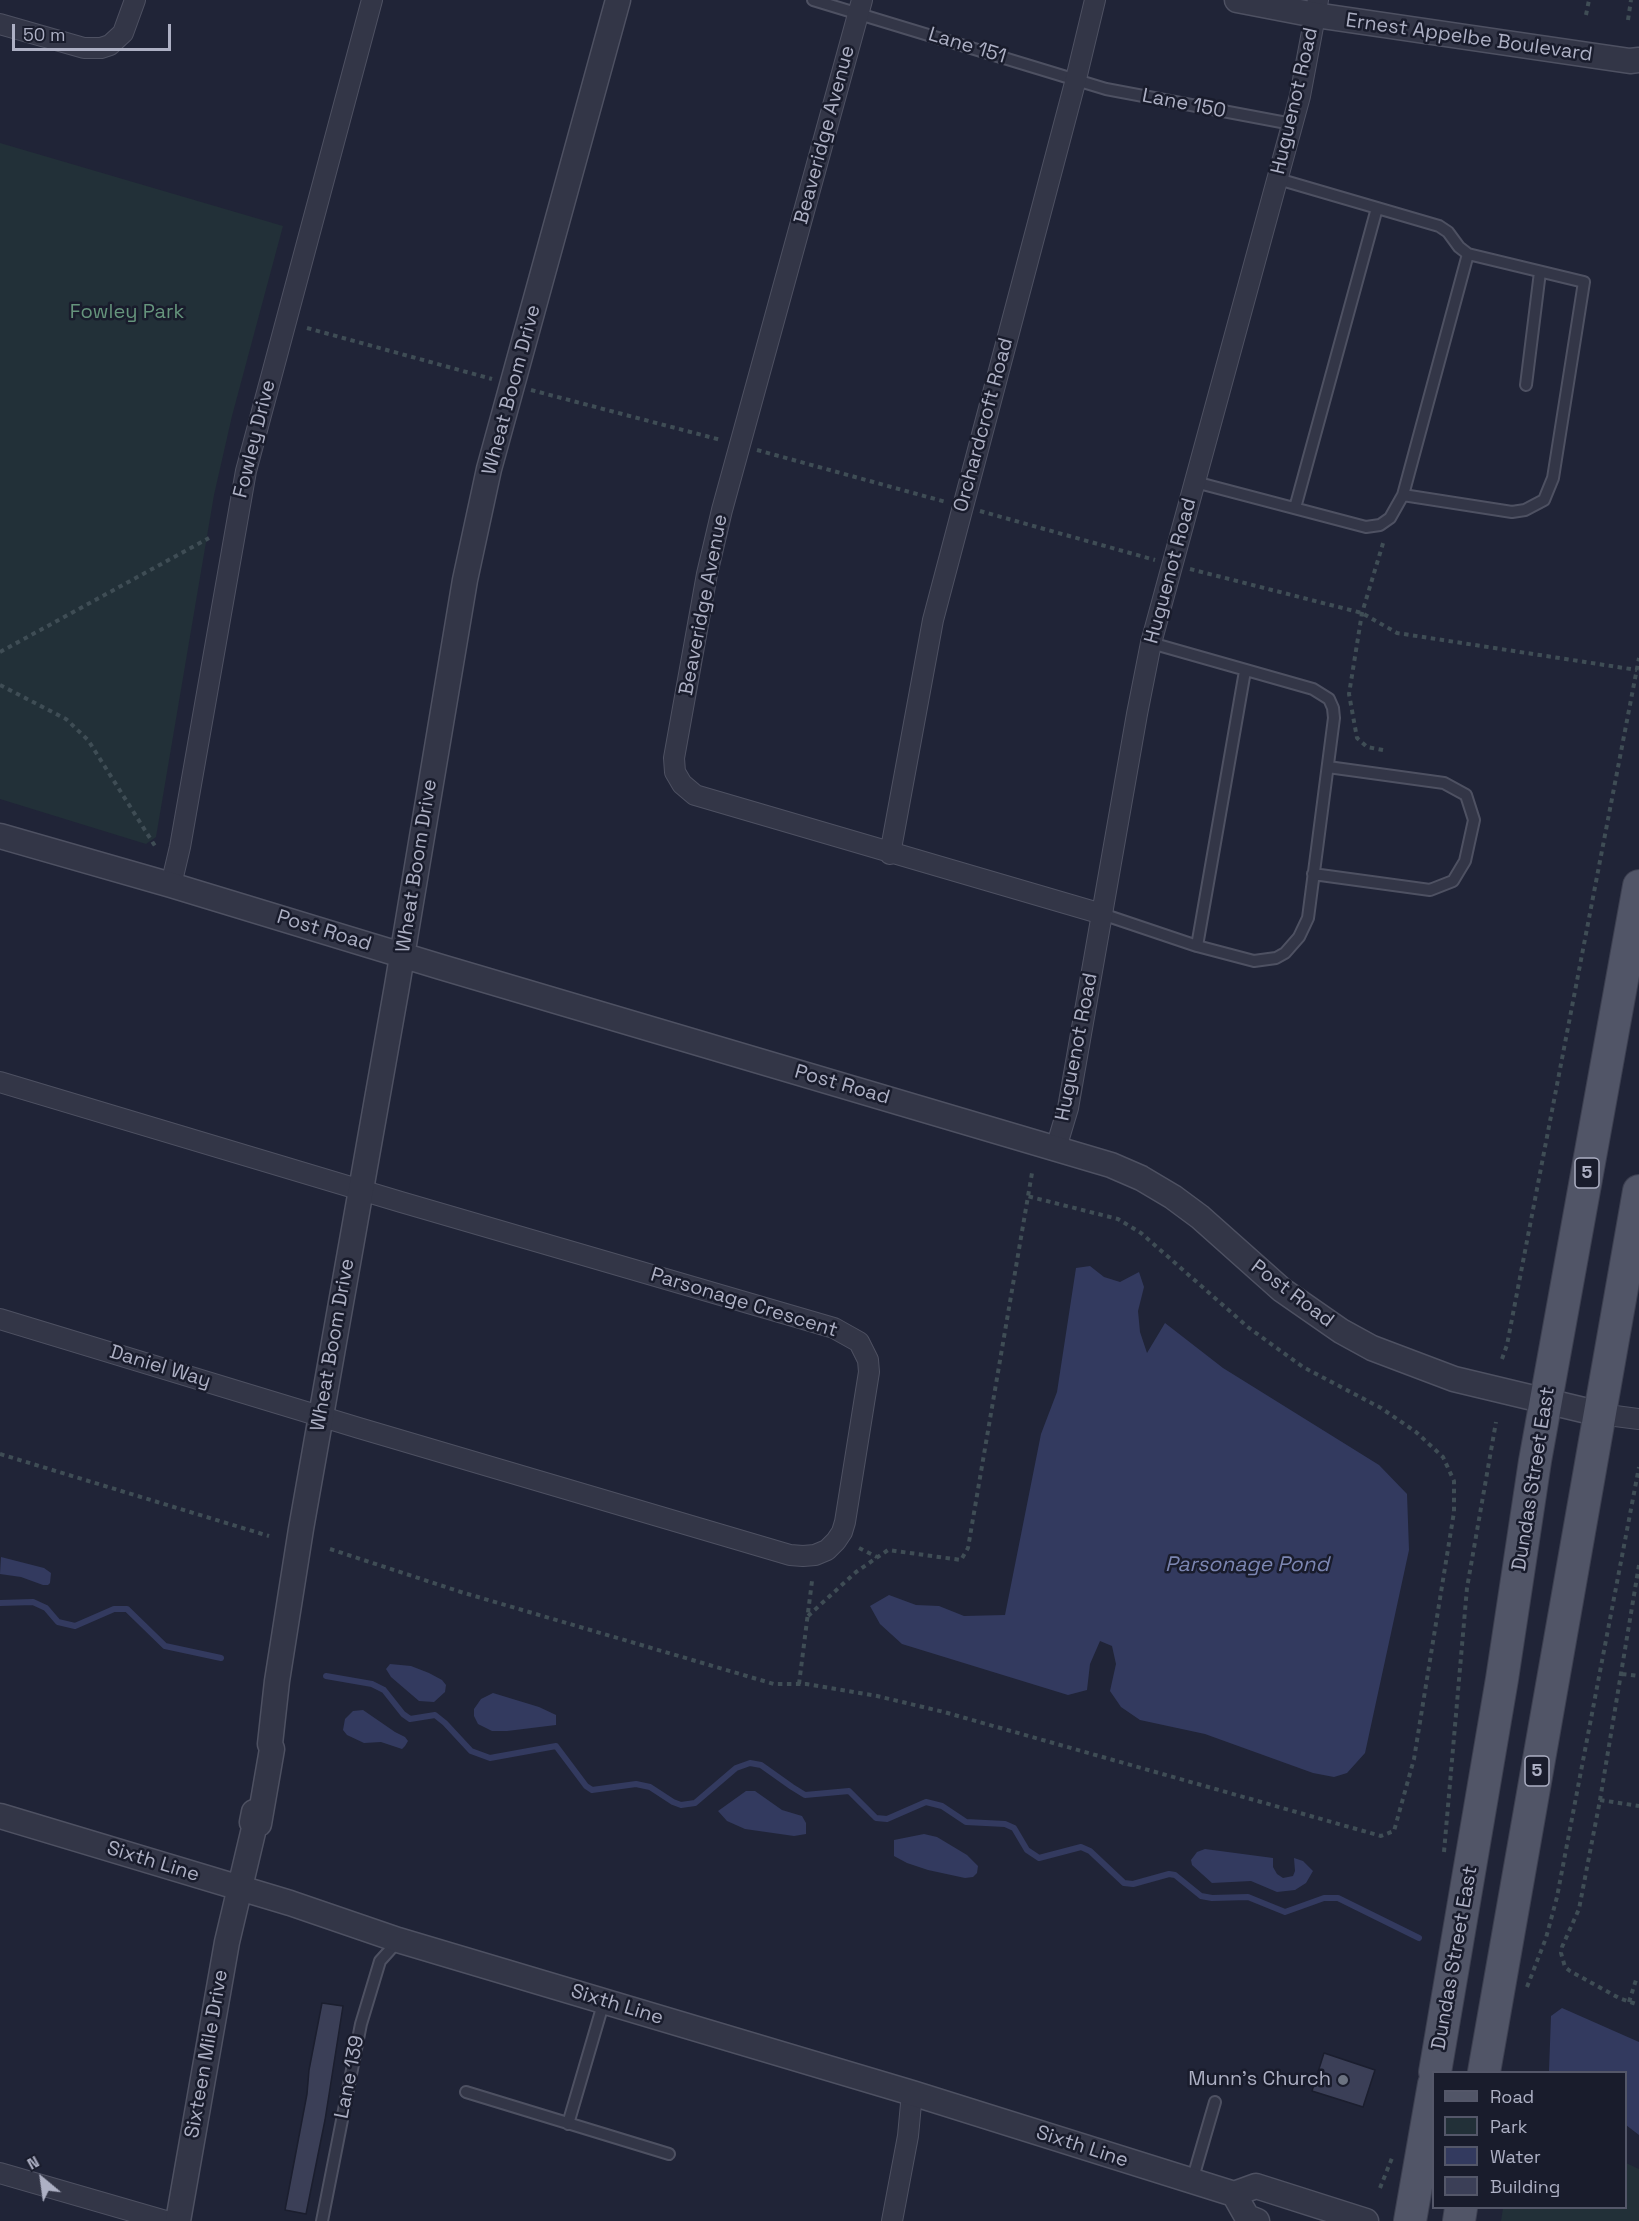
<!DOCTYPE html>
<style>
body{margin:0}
#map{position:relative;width:1639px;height:2221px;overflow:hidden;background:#202437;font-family:"Space Grotesk",sans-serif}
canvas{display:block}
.legend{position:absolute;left:1432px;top:2071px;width:195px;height:138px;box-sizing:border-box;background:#191c2c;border:2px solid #545769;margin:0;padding:8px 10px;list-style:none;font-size:18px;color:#adb0c4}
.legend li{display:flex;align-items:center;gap:12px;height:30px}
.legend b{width:30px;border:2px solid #545769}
.north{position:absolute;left:12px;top:2149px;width:60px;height:60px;-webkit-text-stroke:4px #191c2c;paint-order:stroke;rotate:331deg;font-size:16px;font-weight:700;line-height:24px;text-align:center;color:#adb0c4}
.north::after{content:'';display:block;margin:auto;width:21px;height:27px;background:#adb0c4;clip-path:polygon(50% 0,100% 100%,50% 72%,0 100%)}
.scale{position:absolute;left:12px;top:24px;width:159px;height:27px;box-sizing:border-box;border:3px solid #adb0c4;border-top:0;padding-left:8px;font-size:18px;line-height:21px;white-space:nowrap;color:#adb0c4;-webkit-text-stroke:4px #191c2c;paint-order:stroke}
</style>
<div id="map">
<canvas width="1639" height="2221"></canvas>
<ul class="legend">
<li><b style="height:8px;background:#515567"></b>Road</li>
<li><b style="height:16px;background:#223038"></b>Park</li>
<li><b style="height:16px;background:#333a5f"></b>Water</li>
<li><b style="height:16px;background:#3b3f57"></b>Building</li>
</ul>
<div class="north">N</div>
<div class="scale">50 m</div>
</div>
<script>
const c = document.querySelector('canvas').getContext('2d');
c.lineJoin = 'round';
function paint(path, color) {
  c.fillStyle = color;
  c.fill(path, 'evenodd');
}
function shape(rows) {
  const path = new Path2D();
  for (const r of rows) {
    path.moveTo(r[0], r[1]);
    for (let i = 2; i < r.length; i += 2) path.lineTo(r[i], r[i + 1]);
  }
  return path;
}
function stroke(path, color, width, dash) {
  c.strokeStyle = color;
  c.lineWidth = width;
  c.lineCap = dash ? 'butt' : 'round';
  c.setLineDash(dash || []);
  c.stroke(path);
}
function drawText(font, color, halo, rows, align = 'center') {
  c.font = font + ' "Space Grotesk",sans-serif';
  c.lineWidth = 5;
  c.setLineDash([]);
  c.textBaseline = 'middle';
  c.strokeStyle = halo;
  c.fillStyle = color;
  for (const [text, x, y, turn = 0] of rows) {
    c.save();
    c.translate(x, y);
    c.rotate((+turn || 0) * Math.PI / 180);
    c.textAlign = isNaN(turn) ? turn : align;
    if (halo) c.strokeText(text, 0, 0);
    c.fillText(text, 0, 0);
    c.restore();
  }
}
paint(shape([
 [0,143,283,226,232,416,214,495,156,837,146,844,0,799],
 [1626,2163,1639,2169,1639,2221,1501,2221,1503,2208,1626,2208]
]), '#223038');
paint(shape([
 [1090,1266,1104,1277,1120,1282,1139,1272,1144,1287,1138,1311,1140,1332,1147,1353,1165,1323,1223,1368,1379,1465,1407,1494,1409,1550,1365,1753,1347,1773,1334,1777,1313,1773,1205,1734,1140,1720,1121,1707,1110,1691,1116,1664,1112,1646,1100,1641,1090,1664,1087,1690,1068,1695,902,1644,880,1624,870,1606,889,1595,916,1605,939,1606,964,1616,1005,1615,1041,1434,1057,1392,1076,1268],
 [1,1557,44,1568,51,1573,50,1583,48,1585,43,1585,21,1577,0,1574],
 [390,1664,411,1666,429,1673,442,1680,446,1685,445,1692,434,1702,419,1701,391,1677,386,1669],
 [493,1693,539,1707,556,1715,556,1725,507,1731,492,1731,478,1724,474,1716,474,1709,481,1699],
 [363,1710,395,1732,405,1737,408,1741,405,1746,402,1749,381,1742,364,1743,347,1735,343,1730,345,1719,353,1711],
 [746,1791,755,1791,782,1810,802,1816,806,1823,806,1834,794,1836,745,1829,727,1821,718,1811],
 [924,1834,937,1837,967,1855,978,1866,977,1873,973,1877,965,1878,928,1870,907,1863,894,1856,894,1840],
 [1205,1849,1273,1858,1273,1867,1277,1874,1283,1878,1293,1876,1295,1871,1294,1858,1303,1861,1313,1871,1306,1883,1295,1890,1277,1892,1251,1881,1212,1883,1192,1865,1191,1860,1197,1852],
 [1562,2008,1639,2042,1639,2135,1626,2125,1626,2072,1549,2071,1551,2016]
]), '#333a5f');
stroke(shape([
 [0,1603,33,1602,46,1608,58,1622,75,1626,114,1609,127,1609,165,1646,221,1658],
 [326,1676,372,1684,384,1690,403,1714,410,1719,435,1715,445,1723,471,1751,490,1758,556,1746,586,1786,592,1790,636,1784,650,1787,673,1802,681,1805,695,1803,736,1768,750,1763,761,1765,792,1787,805,1795,849,1791,876,1818,887,1819,926,1802,942,1806,966,1822,1005,1824,1014,1828,1027,1850,1039,1858,1081,1847,1090,1851,1124,1883,1133,1884,1169,1874,1175,1875,1201,1896,1212,1898,1248,1897,1285,1912,1324,1898,1338,1898,1419,1938]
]), '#333a5f', 6);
const building = shape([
 [322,2003,343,2006,325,2120,306,2214,285,2210,307,2094,309,2070,322,2003],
 [1324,2053,1375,2070,1363,2107,1312,2091,1324,2053]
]);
paint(building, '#3b3f57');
stroke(building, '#1b1e2e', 1.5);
const service = shape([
 [813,0,1106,89,1292,124],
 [1526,385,1540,272],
 [1195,482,1366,527,1380,525,1390,518,1403,495,1468,254,1459,247,1448,232,1439,226,1278,179],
 [1403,495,1512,512,1525,510,1544,500,1553,478,1584,282,1468,254],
 [1295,508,1377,208],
 [1313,874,1430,890,1453,881,1465,861,1474,820,1466,795,1444,783,1328,767],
 [1102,914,1197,946,1254,961,1276,958,1285,953,1299,937,1308,918,1334,718,1333,708,1329,699,1313,689,1151,643],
 [1197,946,1245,671],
 [466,2092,669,2154],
 [568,2124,604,2001],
 [1192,2181,1215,2102],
 [322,2221,361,2024,380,1961,398,1941]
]);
const minor = shape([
 [862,0,722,510,707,574,674,758,675,772,682,784,695,795,1102,914],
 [0,24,84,48,101,48,110,45,123,33,135,0],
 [890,854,933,620,1076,79,1095,0],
 [171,885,180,847,246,471,372,0],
 [0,1082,401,1202,834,1328,859,1342,868,1360,869,1372,845,1522,842,1532,836,1541,827,1550,815,1555,803,1556,790,1555,359,1428,0,1319],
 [1056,1148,1068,1108,1137,714,1151,643,1300,96,1318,0],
 [1600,1414,1639,1419],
 [0,2173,166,2221],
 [892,2221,908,2136,912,2093]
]);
const tertiary = shape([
 [1237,0,1315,15,1630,61,1639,60],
 [0,836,171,885,441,967,1111,1165,1141,1178,1173,1197,1200,1217,1282,1290,1341,1331,1372,1348,1454,1379,1600,1414],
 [0,1816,290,1903,398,1940,912,2093,1234,2194,1256,2186,1366,2221],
 [255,1824,259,1824,272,1749,270,1744,277,1681,301,1529,397,986,465,580,489,469,618,0],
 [1234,2194,1247,2217,1257,2221],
 [178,2221,227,1942,255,1824,252,1822,254,1812]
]);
const primary = shape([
 [1435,2072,1502,1679,1535,1461,1639,886],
 [1484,2072,1639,1191],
 [1410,2221,1434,2084],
 [1459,2221,1461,2208]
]);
stroke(service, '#4e5162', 14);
stroke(minor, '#4e5162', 22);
stroke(tertiary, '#4e5162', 27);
stroke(primary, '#3d4051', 34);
stroke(shape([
 [1586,15,1589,0],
 [1628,20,1631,0],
 [307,328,492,379],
 [531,390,721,440],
 [757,450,946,502],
 [980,511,1155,560],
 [1190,569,1362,613,1397,633,1637,670],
 [0,652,209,538],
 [0,685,66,719,88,740,155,846],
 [1383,750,1367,747,1357,738,1349,694,1362,613,1384,540],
 [1502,1359,1507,1345,1639,658],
 [0,1454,269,1536],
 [859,1548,877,1557],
 [330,1549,461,1592,774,1684,806,1684,877,1696,944,1712,1381,1836,1394,1831,1414,1759,1454,1512,1454,1481,1443,1457,1416,1432,1381,1408,1303,1367,1249,1328,1141,1233,1118,1219,1027,1196],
 [1639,1565,1600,1800,1579,1909,1562,1947,1561,1953,1565,1967,1570,1971,1619,1998,1639,2005],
 [808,1616,856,1572,888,1550,961,1560,968,1548,1032,1173],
 [1622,1674,1639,1676],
 [799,1684,812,1581],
 [1600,1800,1639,1806],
 [1444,1852,1467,1588,1496,1422],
 [1527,1987,1546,1938,1557,1897,1639,1467],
 [1629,2002,1636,1980,1639,1980],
 [1380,2188,1392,2158]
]), '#3f4d55', 4, [4.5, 4.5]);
stroke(service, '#333647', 10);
stroke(minor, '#333647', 20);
stroke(tertiary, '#333647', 24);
stroke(primary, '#515567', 32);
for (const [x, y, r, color] of [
 [1343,2080,6,"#6b7280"]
]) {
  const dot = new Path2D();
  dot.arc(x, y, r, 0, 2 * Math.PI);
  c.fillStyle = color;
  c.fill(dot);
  stroke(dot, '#191c2c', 2);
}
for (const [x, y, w] of [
 [1587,1173,24],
 [1537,1771,24]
]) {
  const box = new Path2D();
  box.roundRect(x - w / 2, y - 15, w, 30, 4.5);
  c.fillStyle = '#191c2c';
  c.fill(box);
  stroke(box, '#adb0c4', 1.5);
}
drawText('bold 18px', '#adb0c4', null, [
 ["5",1587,1173],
 ["5",1537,1771]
]);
drawText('20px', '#adb0c4', '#191c2c', [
 ["Ernest Appelbe Boulevard",1469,38,8],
 ["Lane 151",967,46,17],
 ["Huguenot Road",1295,101,-77],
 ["Lane 150",1184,104,11],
 ["Beaveridge Avenue",825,135,-75],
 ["Wheat Boom Drive",512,390,-75],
 ["Orchardcroft Road",984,425,-75],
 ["Fowley Drive",255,439,-76],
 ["Huguenot Road",1171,571,-75],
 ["Beaveridge Avenue",704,605,-79],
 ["Wheat Boom Drive",417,866,-81],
 ["Post Road",324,931,17],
 ["Huguenot Road",1077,1047,-79],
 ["Post Road",842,1085,16],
 ["Post Road",1292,1294,37],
 ["Parsonage Crescent",744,1303,17],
 ["Wheat Boom Drive",333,1345,-80],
 ["Daniel Way",160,1367,17],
 ["Dundas Street East",1534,1479,-81],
 ["Sixth Line",153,1862,17],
 ["Dundas Street East",1455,1958,-80],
 ["Sixth Line",617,2005,17],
 ["Sixteen Mile Drive",207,2054,-80],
 ["Lane 139",350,2077,-79],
 ["Sixth Line",1082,2147,18]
]);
drawText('20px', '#65947c', '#191c2c', [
 ["Fowley Park",127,313]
]);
drawText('20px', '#adb0c4', '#191c2c', [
 ["Munn's Church",1331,2080]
], 'right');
drawText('italic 21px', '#7c86b2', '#191c2c', [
 ["Parsonage Pond",1247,1565]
]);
</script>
